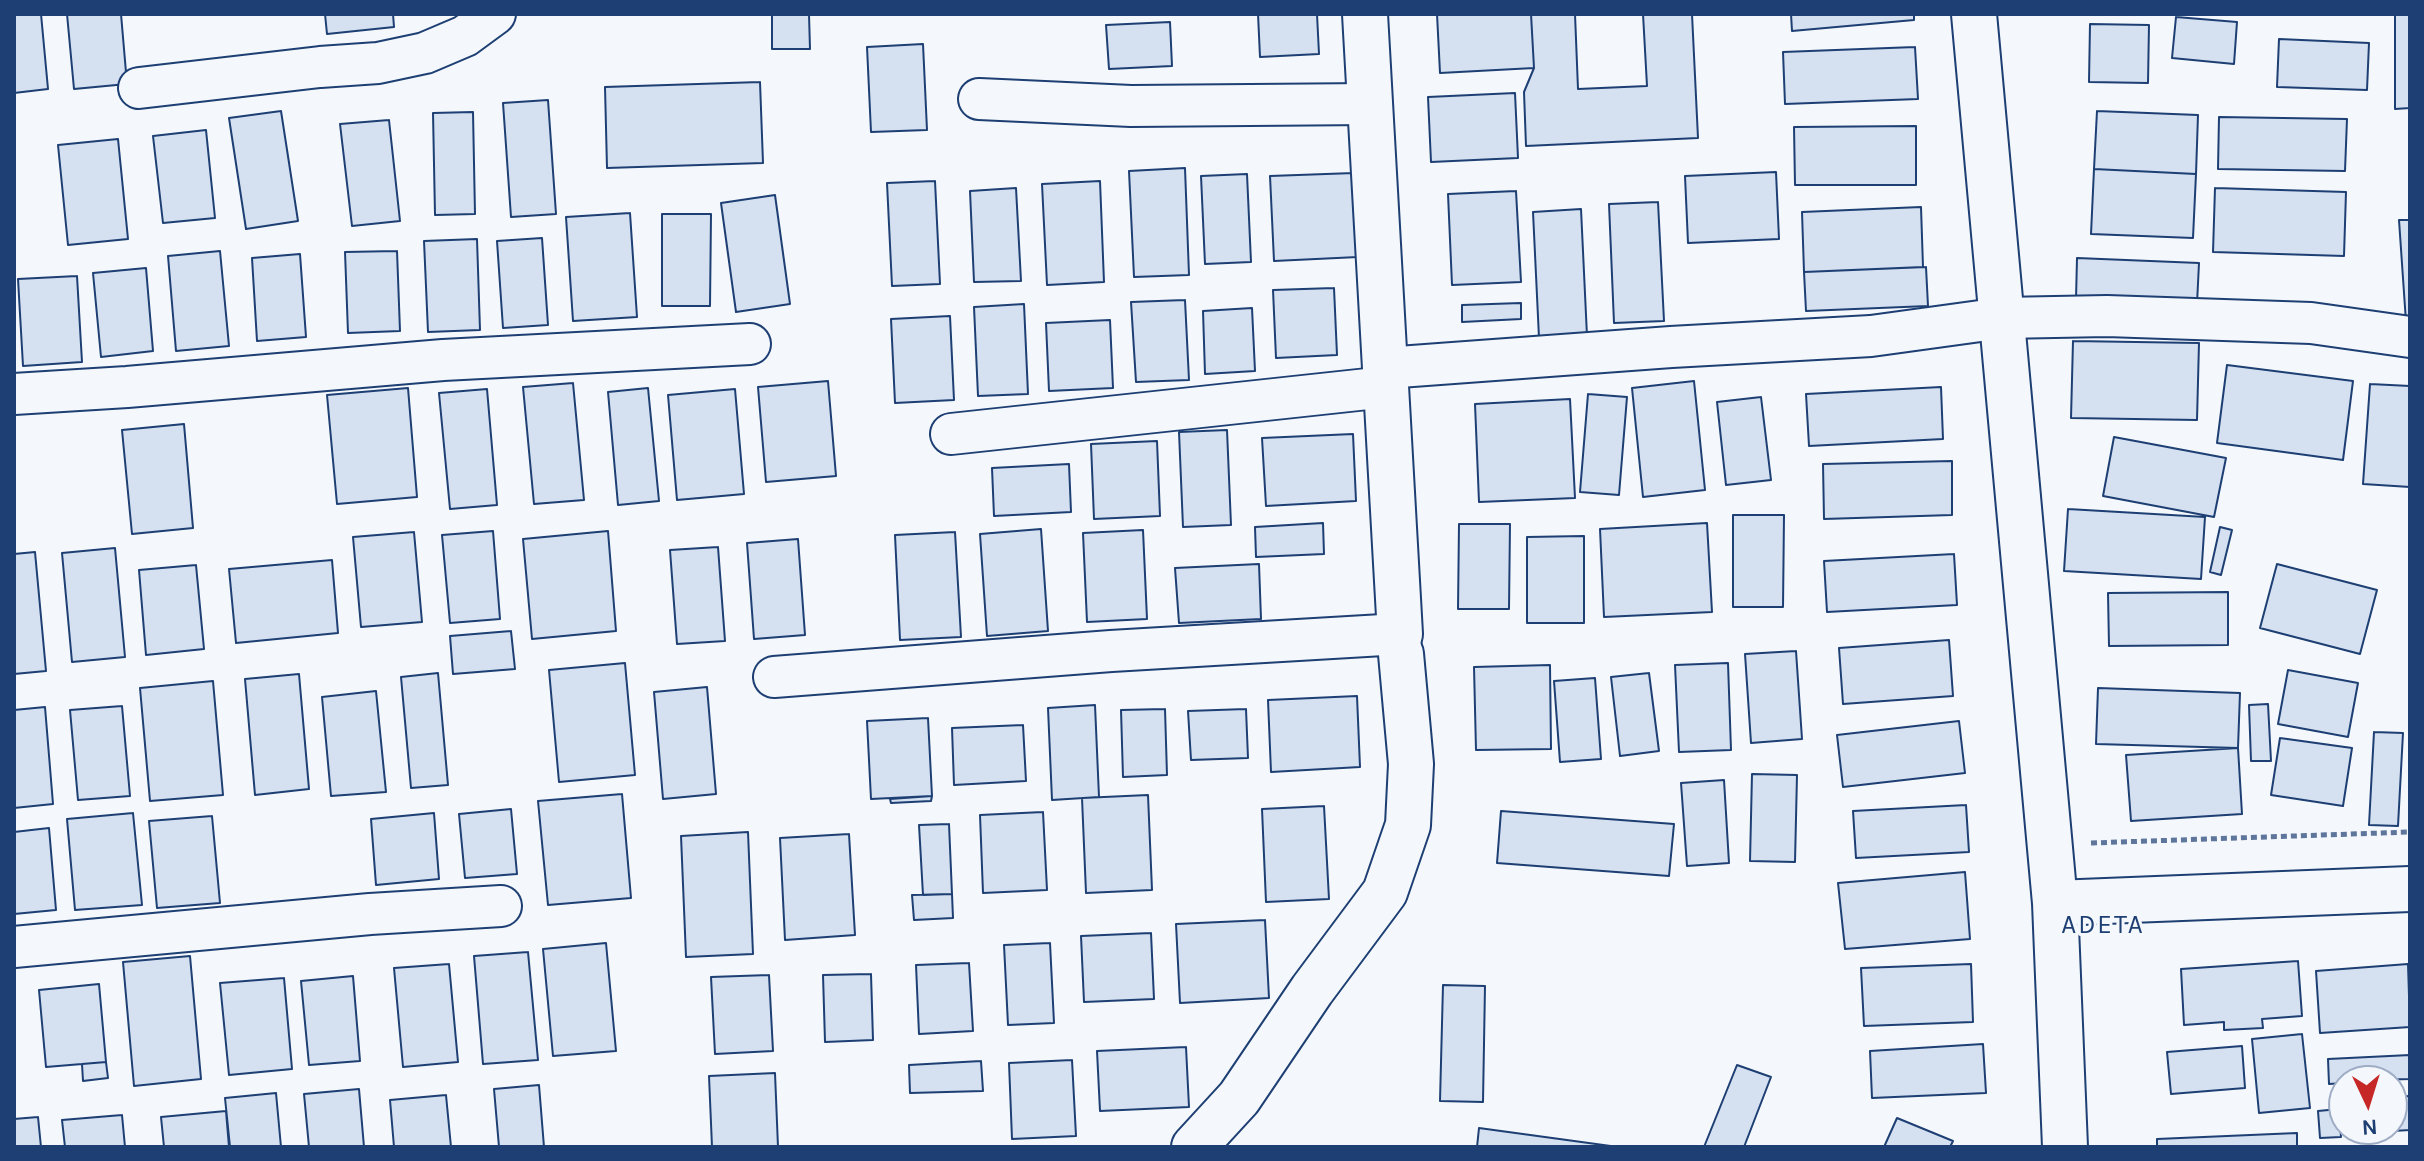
<!DOCTYPE html>
<style>
body{margin:0}
#map{position:relative;width:2424px;height:1161px;overflow:hidden;background:#f4f7fb;font-family:Karla,sans-serif}
canvas{display:block}
.frame{position:absolute;inset:0;border:16px solid #1d3f73;pointer-events:none}
.north{position:absolute;left:2328px;top:1065px;width:80px;height:80px;box-sizing:border-box;background:#f4f7fb;border:2px solid #9eadc5;border-radius:50%;rotate:176deg;font-size:22px;font-weight:700;line-height:32px;text-align:center;color:#1d3f73}
.north::after{content:'';display:block;margin:auto;width:28px;height:36px;background:#c62828;clip-path:polygon(50% 0,100% 100%,50% 72%,0 100%)}
</style>
<div id="map">
<canvas width="2424" height="1161"></canvas>
<div class="frame"></div>
<div class="north">N</div>
</div>
<script>
const c = document.querySelector('canvas').getContext('2d');
c.lineJoin = 'round';
function paint(path, color) {
  c.fillStyle = color;
  c.fill(path, 'evenodd');
}
function shape(rows) {
  const path = new Path2D();
  for (const r of rows) {
    path.moveTo(r[0], r[1]);
    for (let i = 2; i < r.length; i += 2) path.lineTo(r[i], r[i + 1]);
  }
  return path;
}
function stroke(path, color, width, dash) {
  c.strokeStyle = color;
  c.lineWidth = width;
  c.lineCap = dash ? 'butt' : 'round';
  c.setLineDash(dash || []);
  c.stroke(path);
}
function drawText(font, color, halo, rows, align = 'center') {
  c.font = font + ' Karla,sans-serif';
  c.lineWidth = 6;
  c.setLineDash([]);
  c.textBaseline = 'middle';
  c.strokeStyle = halo;
  c.fillStyle = color;
  for (const [text, x, y, turn = 0] of rows) {
    c.save();
    c.translate(x, y);
    c.rotate((+turn || 0) * Math.PI / 180);
    c.textAlign = isNaN(turn) ? turn : align;
    if (halo) c.strokeText(text, 0, 0);
    c.fillText(text, 0, 0);
    c.restore();
  }
}
const building = shape([
 [14,14,41,14,48,89,14,93,14,14],
 [67,14,121,14,127,84,74,89,67,14],
 [325,14,393,14,394,27,327,34,325,14],
 [772,14,809,14,810,49,772,49,772,14],
 [1258,14,1317,14,1319,54,1260,57,1258,14],
 [1437,14,1531,14,1534,68,1440,73,1437,14],
 [1531,14,1575,14,1578,89,1647,86,1643,14,1692,14,1698,138,1526,146,1524,92,1534,68,1531,14],
 [1791,14,1914,14,1914,20,1792,31,1791,14],
 [2395,14,2410,14,2410,108,2395,109,2395,14],
 [2176,17,2237,22,2234,64,2172,58,2176,17],
 [1170,22,1172,66,1109,69,1106,25,1170,22],
 [2090,24,2149,25,2148,83,2089,82,2090,24],
 [2279,39,2369,43,2367,90,2277,87,2279,39],
 [923,44,927,130,871,132,867,47,923,44],
 [1915,47,1918,99,1785,104,1783,52,1915,47],
 [760,82,763,163,607,168,605,87,760,82],
 [1515,93,1518,158,1431,162,1428,97,1515,93],
 [548,100,556,214,511,217,503,103,548,100],
 [281,111,298,221,246,229,229,118,281,111],
 [2097,111,2198,115,2196,174,2094,169,2097,111],
 [473,112,475,214,435,215,433,113,473,112],
 [2219,117,2347,119,2345,171,2218,169,2219,117],
 [389,120,400,221,352,226,340,124,389,120],
 [1916,126,1916,185,1795,185,1794,127,1916,126],
 [206,130,215,218,163,223,153,136,206,130],
 [118,139,128,239,68,245,58,145,118,139],
 [1185,168,1189,275,1134,277,1129,171,1185,168],
 [2094,169,2196,174,2193,238,2091,234,2094,169],
 [1776,172,1779,239,1688,243,1685,176,1776,172],
 [1354,173,1358,257,1274,261,1270,176,1354,173],
 [1247,174,1251,262,1205,264,1201,176,1247,174],
 [935,181,940,284,892,286,887,183,935,181],
 [1100,181,1104,282,1047,285,1042,184,1100,181],
 [1016,188,1021,281,974,282,970,191,1016,188],
 [2215,188,2346,192,2344,256,2213,252,2215,188],
 [1516,191,1521,282,1452,285,1448,194,1516,191],
 [775,195,790,304,736,312,721,203,775,195],
 [1658,202,1664,321,1614,323,1609,204,1658,202],
 [1921,207,1923,267,1804,272,1802,212,1921,207],
 [1581,209,1587,336,1539,338,1533,212,1581,209],
 [630,213,637,317,573,321,566,217,630,213],
 [662,214,711,214,710,306,662,306,662,214],
 [2399,220,2410,220,2410,322,2406,322,2399,220],
 [542,238,548,325,503,328,497,241,542,238],
 [477,239,480,330,428,332,424,241,477,239],
 [220,251,229,346,176,351,168,256,220,251],
 [397,251,400,331,348,333,345,252,397,251],
 [300,254,306,337,257,341,252,258,300,254],
 [2077,258,2199,263,2197,304,2076,299,2077,258],
 [1926,267,1928,306,1806,311,1804,272,1926,267],
 [146,268,153,351,101,357,93,273,146,268],
 [77,276,82,362,23,366,18,279,77,276],
 [1334,288,1337,355,1276,358,1273,290,1334,288],
 [1185,300,1189,380,1136,382,1131,302,1185,300],
 [1521,303,1521,319,1462,322,1462,305,1521,303],
 [1024,304,1028,394,978,396,974,307,1024,304],
 [1252,308,1255,371,1205,374,1203,311,1252,308],
 [950,316,954,400,895,403,891,319,950,316],
 [1110,320,1113,388,1049,391,1046,323,1110,320],
 [2073,341,2199,343,2197,420,2071,418,2073,341],
 [2227,365,2353,381,2343,460,2217,443,2227,365],
 [828,381,836,476,766,482,758,387,828,381],
 [1694,381,1705,490,1643,497,1632,388,1694,381],
 [573,383,584,500,534,504,523,387,573,383],
 [2370,384,2410,386,2410,487,2363,484,2370,384],
 [1941,387,1943,439,1809,446,1806,394,1941,387],
 [408,388,417,497,337,504,327,395,408,388],
 [648,388,659,501,618,505,608,392,648,388],
 [487,389,497,505,450,509,439,393,487,389],
 [735,389,744,494,677,500,668,395,735,389],
 [1588,394,1627,397,1619,495,1580,492,1588,394],
 [1761,397,1771,480,1726,485,1717,402,1761,397],
 [1570,399,1575,498,1479,502,1475,404,1570,399],
 [184,424,193,528,132,534,122,430,184,424],
 [1227,430,1231,525,1183,527,1179,432,1227,430],
 [1353,434,1356,501,1266,506,1262,438,1353,434],
 [2114,437,2226,458,2214,517,2103,496,2114,437],
 [1157,441,1160,516,1094,519,1091,444,1157,441],
 [1952,461,1952,515,1824,519,1823,464,1952,461],
 [1069,464,1071,512,994,516,992,468,1069,464],
 [2068,509,2205,517,2201,579,2064,571,2068,509],
 [1733,515,1784,515,1783,607,1733,607,1733,515],
 [1323,523,1324,554,1256,557,1255,527,1323,523],
 [1707,523,1712,612,1604,617,1600,529,1707,523],
 [1459,524,1510,524,1509,609,1458,609,1459,524],
 [2220,527,2232,530,2221,575,2210,572,2220,527],
 [1041,529,1048,631,987,636,980,534,1041,529],
 [1143,530,1147,619,1087,622,1083,533,1143,530],
 [493,531,500,619,450,623,442,535,493,531],
 [608,531,616,631,532,639,523,539,608,531],
 [414,532,422,622,361,627,353,537,414,532],
 [955,532,961,637,900,640,895,535,955,532],
 [1584,536,1584,623,1527,623,1527,537,1584,536],
 [798,539,805,635,754,639,747,543,798,539],
 [718,547,725,641,677,644,670,550,718,547],
 [115,548,125,657,72,662,62,553,115,548],
 [35,552,46,671,14,674,14,554,35,552],
 [1954,554,1957,605,1827,612,1824,561,1954,554],
 [332,560,338,633,236,643,229,569,332,560],
 [1259,564,1261,619,1179,623,1175,568,1259,564],
 [2277,564,2377,590,2360,654,2260,628,2277,564],
 [196,565,204,649,146,655,139,570,196,565],
 [2228,592,2228,645,2109,646,2108,593,2228,592],
 [511,631,515,669,453,674,450,636,511,631],
 [1949,640,1953,696,1843,704,1839,648,1949,640],
 [1796,651,1802,739,1751,743,1745,654,1796,651],
 [625,663,635,775,559,782,549,670,625,663],
 [1728,663,1731,750,1679,752,1675,665,1728,663],
 [1550,665,1551,749,1476,750,1474,667,1550,665],
 [2288,670,2358,683,2348,737,2278,724,2288,670],
 [438,673,448,785,411,788,401,677,438,673],
 [1649,673,1659,751,1620,756,1611,677,1649,673],
 [299,674,309,789,255,795,245,679,299,674],
 [1595,678,1601,759,1560,762,1554,681,1595,678],
 [213,681,223,795,150,801,140,688,213,681],
 [707,687,716,794,663,799,654,692,707,687],
 [2098,688,2240,693,2238,748,2096,744,2098,688],
 [376,691,386,792,331,796,322,697,376,691],
 [1357,696,1360,767,1271,772,1268,700,1357,696],
 [2268,704,2271,761,2251,761,2249,705,2268,704],
 [1095,705,1099,797,1052,800,1048,708,1095,705],
 [122,706,130,796,78,800,70,710,122,706],
 [45,707,53,804,14,808,14,710,45,707],
 [1165,709,1167,775,1123,777,1121,710,1165,709],
 [1246,709,1248,758,1191,760,1188,711,1246,709],
 [928,718,932,796,871,799,867,721,928,718],
 [1959,721,1965,773,1843,787,1837,735,1959,721],
 [1023,725,1026,781,954,785,952,728,1023,725],
 [2374,732,2403,733,2398,826,2369,825,2374,732],
 [2280,738,2352,748,2343,806,2271,795,2280,738],
 [2238,748,2242,814,2131,821,2126,755,2238,748],
 [1752,774,1797,775,1795,862,1750,861,1752,774],
 [1724,780,1729,863,1687,866,1681,783,1724,780],
 [622,794,631,898,548,905,538,801,622,794],
 [1148,795,1152,890,1086,893,1082,798,1148,795],
 [932,796,931,801,891,803,890,799,932,796],
 [1966,805,1969,852,1856,858,1853,811,1966,805],
 [1324,806,1329,899,1266,902,1262,809,1324,806],
 [511,809,517,874,465,878,459,814,511,809],
 [1501,811,1674,824,1669,876,1497,863,1501,811],
 [1043,812,1047,890,983,893,980,815,1043,812],
 [133,813,142,905,75,910,67,819,133,813],
 [434,813,439,879,376,885,371,819,434,813],
 [212,816,220,903,157,908,149,821,212,816],
 [949,824,952,894,923,895,919,825,949,824],
 [49,828,56,910,14,914,14,832,49,828],
 [748,832,753,954,686,957,681,836,748,832],
 [849,834,855,935,785,940,780,838,849,834],
 [1965,872,1970,939,1845,949,1838,883,1965,872],
 [952,894,953,918,914,920,912,895,952,894],
 [1265,920,1269,998,1180,1003,1176,924,1265,920],
 [1151,933,1154,999,1084,1002,1081,936,1151,933],
 [606,943,616,1051,553,1056,543,949,606,943],
 [1050,943,1054,1023,1008,1025,1004,945,1050,943],
 [528,952,538,1060,483,1064,474,956,528,952],
 [190,956,201,1079,134,1086,123,962,190,956],
 [2298,961,2302,1016,2262,1019,2263,1028,2224,1030,2224,1022,2184,1025,2181,969,2298,961],
 [969,963,973,1031,919,1034,916,965,969,963],
 [449,964,458,1062,403,1067,394,968,449,964],
 [1971,964,1973,1022,1864,1026,1861,968,1971,964],
 [2408,964,2410,1027,2320,1033,2316,971,2408,964],
 [871,974,873,1040,825,1042,823,975,871,974],
 [769,975,773,1051,715,1054,711,977,769,975],
 [353,976,360,1061,309,1065,301,981,353,976],
 [284,978,292,1069,229,1075,220,983,284,978],
 [99,984,106,1062,46,1067,39,990,99,984],
 [1443,985,1485,986,1483,1102,1440,1101,1443,985],
 [2302,1034,2310,1108,2259,1113,2252,1039,2302,1034],
 [1983,1044,1986,1093,1872,1098,1870,1051,1983,1044],
 [2242,1046,2245,1088,2171,1094,2167,1052,2242,1046],
 [1186,1047,1189,1107,1100,1111,1097,1051,1186,1047],
 [2410,1055,2410,1079,2344,1081,2344,1083,2329,1084,2328,1059,2410,1055],
 [1072,1060,1076,1136,1012,1139,1009,1063,1072,1060],
 [981,1061,983,1091,910,1093,909,1065,981,1061],
 [106,1062,108,1078,83,1081,82,1064,106,1062],
 [1737,1065,1771,1077,1744,1147,1704,1147,1737,1065],
 [775,1073,778,1147,712,1147,709,1076,775,1073],
 [539,1085,544,1147,499,1147,494,1089,539,1085],
 [359,1089,364,1147,309,1147,304,1094,359,1089],
 [276,1093,281,1147,230,1147,225,1098,276,1093],
 [446,1095,451,1147,394,1147,390,1100,446,1095],
 [2410,1096,2410,1130,2375,1132,2374,1129,2392,1129,2392,1097,2410,1096],
 [2339,1109,2341,1137,2320,1138,2318,1111,2339,1109],
 [226,1111,229,1147,164,1147,161,1117,226,1111],
 [122,1115,125,1147,65,1147,62,1120,122,1115],
 [38,1117,41,1147,14,1147,14,1119,38,1117],
 [1897,1118,1953,1141,1950,1147,1884,1147,1897,1118],
 [1479,1128,1618,1147,1477,1147,1479,1128],
 [2297,1133,2297,1147,2157,1147,2157,1139,2297,1133]
]);
paint(building, '#d5e0f0');
stroke(building, '#1d3f73', 2);
const minor = shape([
 [139,88,320,67,378,63,425,53,465,36,495,14],
 [979,99,1131,106,1370,104],
 [1385,368,1671,347,1871,336,2002,318,2107,316,2311,323,2410,337],
 [14,394,127,387,443,360,750,344],
 [951,434,1386,387],
 [774,677,1111,651,1400,634,1401,654],
 [14,947,370,914,501,906]
]);
const tertiary = shape([
 [1365,14,1400,634],
 [1974,14,2055,903,2065,1147],
 [2055,903,2410,889],
 [1194,1147,1239,1098,1312,990,1385,892,1408,825,1411,764,1401,654]
]);
stroke(minor, '#1d3f73', 44);
stroke(tertiary, '#1d3f73', 48);
stroke(shape([
 [2091,843,2410,832]
]), '#5e769c', 5, [6, 4]);
stroke(minor, '#f4f7fb', 40);
stroke(tertiary, '#f4f7fb', 44);
c.letterSpacing = '2px';
drawText('26px', '#1d3f73', '#f4f7fb', [
 ["ADETA",2103,926]
]);
c.letterSpacing = '0px';
</script>
